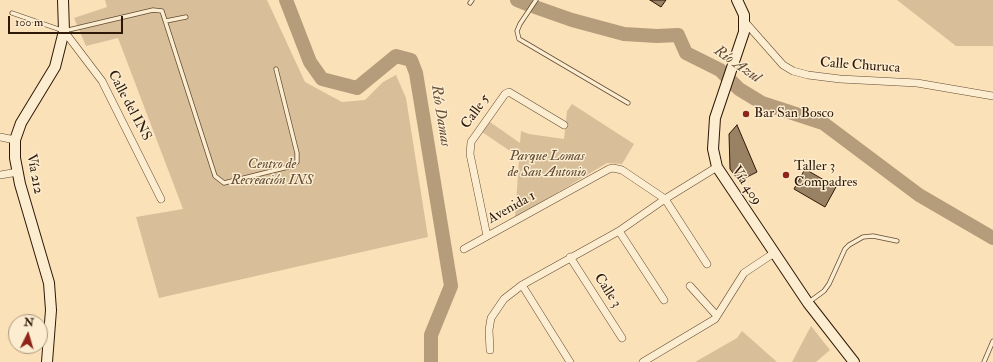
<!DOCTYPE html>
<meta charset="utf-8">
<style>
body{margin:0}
#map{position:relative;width:993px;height:362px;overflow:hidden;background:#fbe1b7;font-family:"IM FELL Double Pica",serif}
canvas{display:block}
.north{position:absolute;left:8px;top:314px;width:40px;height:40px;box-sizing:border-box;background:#fcecd0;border:1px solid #aa9880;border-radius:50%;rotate:5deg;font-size:11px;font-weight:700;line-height:16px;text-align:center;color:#2e1908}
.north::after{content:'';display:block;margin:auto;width:14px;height:18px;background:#8f2418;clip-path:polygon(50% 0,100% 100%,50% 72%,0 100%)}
.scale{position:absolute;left:8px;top:16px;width:115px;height:18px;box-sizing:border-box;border:2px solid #2e1908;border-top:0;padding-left:5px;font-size:12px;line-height:14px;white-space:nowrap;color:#2e1908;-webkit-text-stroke:3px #fcecd0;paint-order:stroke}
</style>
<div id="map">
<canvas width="993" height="362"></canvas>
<div class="north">N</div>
<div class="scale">100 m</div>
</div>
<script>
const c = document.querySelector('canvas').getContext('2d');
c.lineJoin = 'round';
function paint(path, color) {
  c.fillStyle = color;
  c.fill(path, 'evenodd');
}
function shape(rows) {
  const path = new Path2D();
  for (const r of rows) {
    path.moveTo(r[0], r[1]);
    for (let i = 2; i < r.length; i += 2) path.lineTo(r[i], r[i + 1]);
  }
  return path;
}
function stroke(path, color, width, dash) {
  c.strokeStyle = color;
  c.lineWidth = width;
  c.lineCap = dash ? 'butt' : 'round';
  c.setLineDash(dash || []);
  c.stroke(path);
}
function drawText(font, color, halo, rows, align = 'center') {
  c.font = font + ' "IM FELL Double Pica",serif';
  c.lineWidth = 3;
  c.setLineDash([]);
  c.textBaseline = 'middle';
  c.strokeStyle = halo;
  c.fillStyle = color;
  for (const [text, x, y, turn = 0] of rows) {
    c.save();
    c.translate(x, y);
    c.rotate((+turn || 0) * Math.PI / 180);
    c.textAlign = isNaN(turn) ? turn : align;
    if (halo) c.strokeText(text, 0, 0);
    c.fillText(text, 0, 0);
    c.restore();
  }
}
paint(shape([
 [105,0,267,0,305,82,342,102,365,100,383,82,396,75,406,98,428,237,159,298,136,217,183,209,118,38,86,46,74,18,107,7],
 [897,0,993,0,993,46,956,46],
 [572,104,634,144,622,164,607,163,515,218,519,159,516,155,482,132,490,122,520,143,521,131,529,134,564,139,567,111],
 [811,326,830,350,816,362,792,362],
 [742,331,777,362,695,362,737,338]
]), '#d8bf99');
stroke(shape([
 [286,0,310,62,322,79,357,88,396,56,411,60,416,73,451,286,431,335,431,362],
 [517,0,527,4],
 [535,7,572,20,624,34,657,36,678,35,686,53,720,70,739,89,762,103,823,123,919,195,993,238]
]), '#b59d7c', 14);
const building = shape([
 [650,0,666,0,661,7,650,0],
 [737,125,757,172,739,181,730,169,729,134,737,125],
 [805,169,836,187,825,207,794,189,805,169]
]);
paint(building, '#998163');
stroke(building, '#2e1908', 1);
const lane = shape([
 [536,0,520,24,517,31,519,39,628,103],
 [470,3,472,0],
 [12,13,64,31,153,10,162,11,215,176,224,183,292,166,297,162,297,153,276,69],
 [166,21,186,17],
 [809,302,824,291,829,284,845,249,849,245,863,237,873,236,897,241],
 [984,362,993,341]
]);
const street = shape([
 [745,22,783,65,793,71,808,75,840,79,917,83,993,96],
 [64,31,102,81,161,199],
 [0,137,15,140],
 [0,175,18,172],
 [619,231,664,300],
 [487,236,470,154,471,142,505,94,509,92,564,125],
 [464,249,609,169,613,168,622,170,665,199,717,167],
 [570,257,622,338],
 [522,285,570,362],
 [690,286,717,316],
 [490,350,489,330,491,318,504,299,522,285,619,231,665,199,707,264],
 [643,362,715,319,744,273,774,253]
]);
const secondary = shape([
 [737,0,744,15,744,32,715,118,713,149,717,167,808,303,854,362],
 [47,362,51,310,49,283,20,184,15,158,15,140,21,123,55,67,64,31,63,0]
]);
stroke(lane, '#614b34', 5);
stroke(street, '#614b34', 8);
stroke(secondary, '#2e1908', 12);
stroke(lane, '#fcecd0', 3.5);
stroke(street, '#fcecd0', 7);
stroke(secondary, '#fcecd0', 10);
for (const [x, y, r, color] of [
 [746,114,4,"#8f2418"],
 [786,175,4,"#8f2418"]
]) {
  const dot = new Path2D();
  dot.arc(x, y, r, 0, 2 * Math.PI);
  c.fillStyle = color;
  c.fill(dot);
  stroke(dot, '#fcecd0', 1.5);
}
drawText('14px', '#2e1908', '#fcecd0', [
 ["Calle Churuca",860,66,4],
 ["Calle del INS",129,106,62],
 ["Calle 5",476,112,-54],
 ["Vía 212",34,174,79],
 ["Vía 409",746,186,57],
 ["Avenida 1",512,208,-29],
 ["Calle 3",607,291,57]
]);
drawText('14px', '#2e1908', '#fcecd0', [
 ["Bar San Bosco",754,114],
 ["Taller 3",794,167],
 ["Compadres",794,183]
], 'left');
drawText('italic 14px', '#614b34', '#fcecd0', [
 ["Parque Lomas",547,157],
 ["de San Antonio",547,173],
 ["Centro de",272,165],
 ["Recreación INS",272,181]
]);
drawText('italic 15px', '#644e36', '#fcecd0', [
 ["Río Azul",737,65,35],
 ["Río Damas",440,116,81]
]);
</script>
